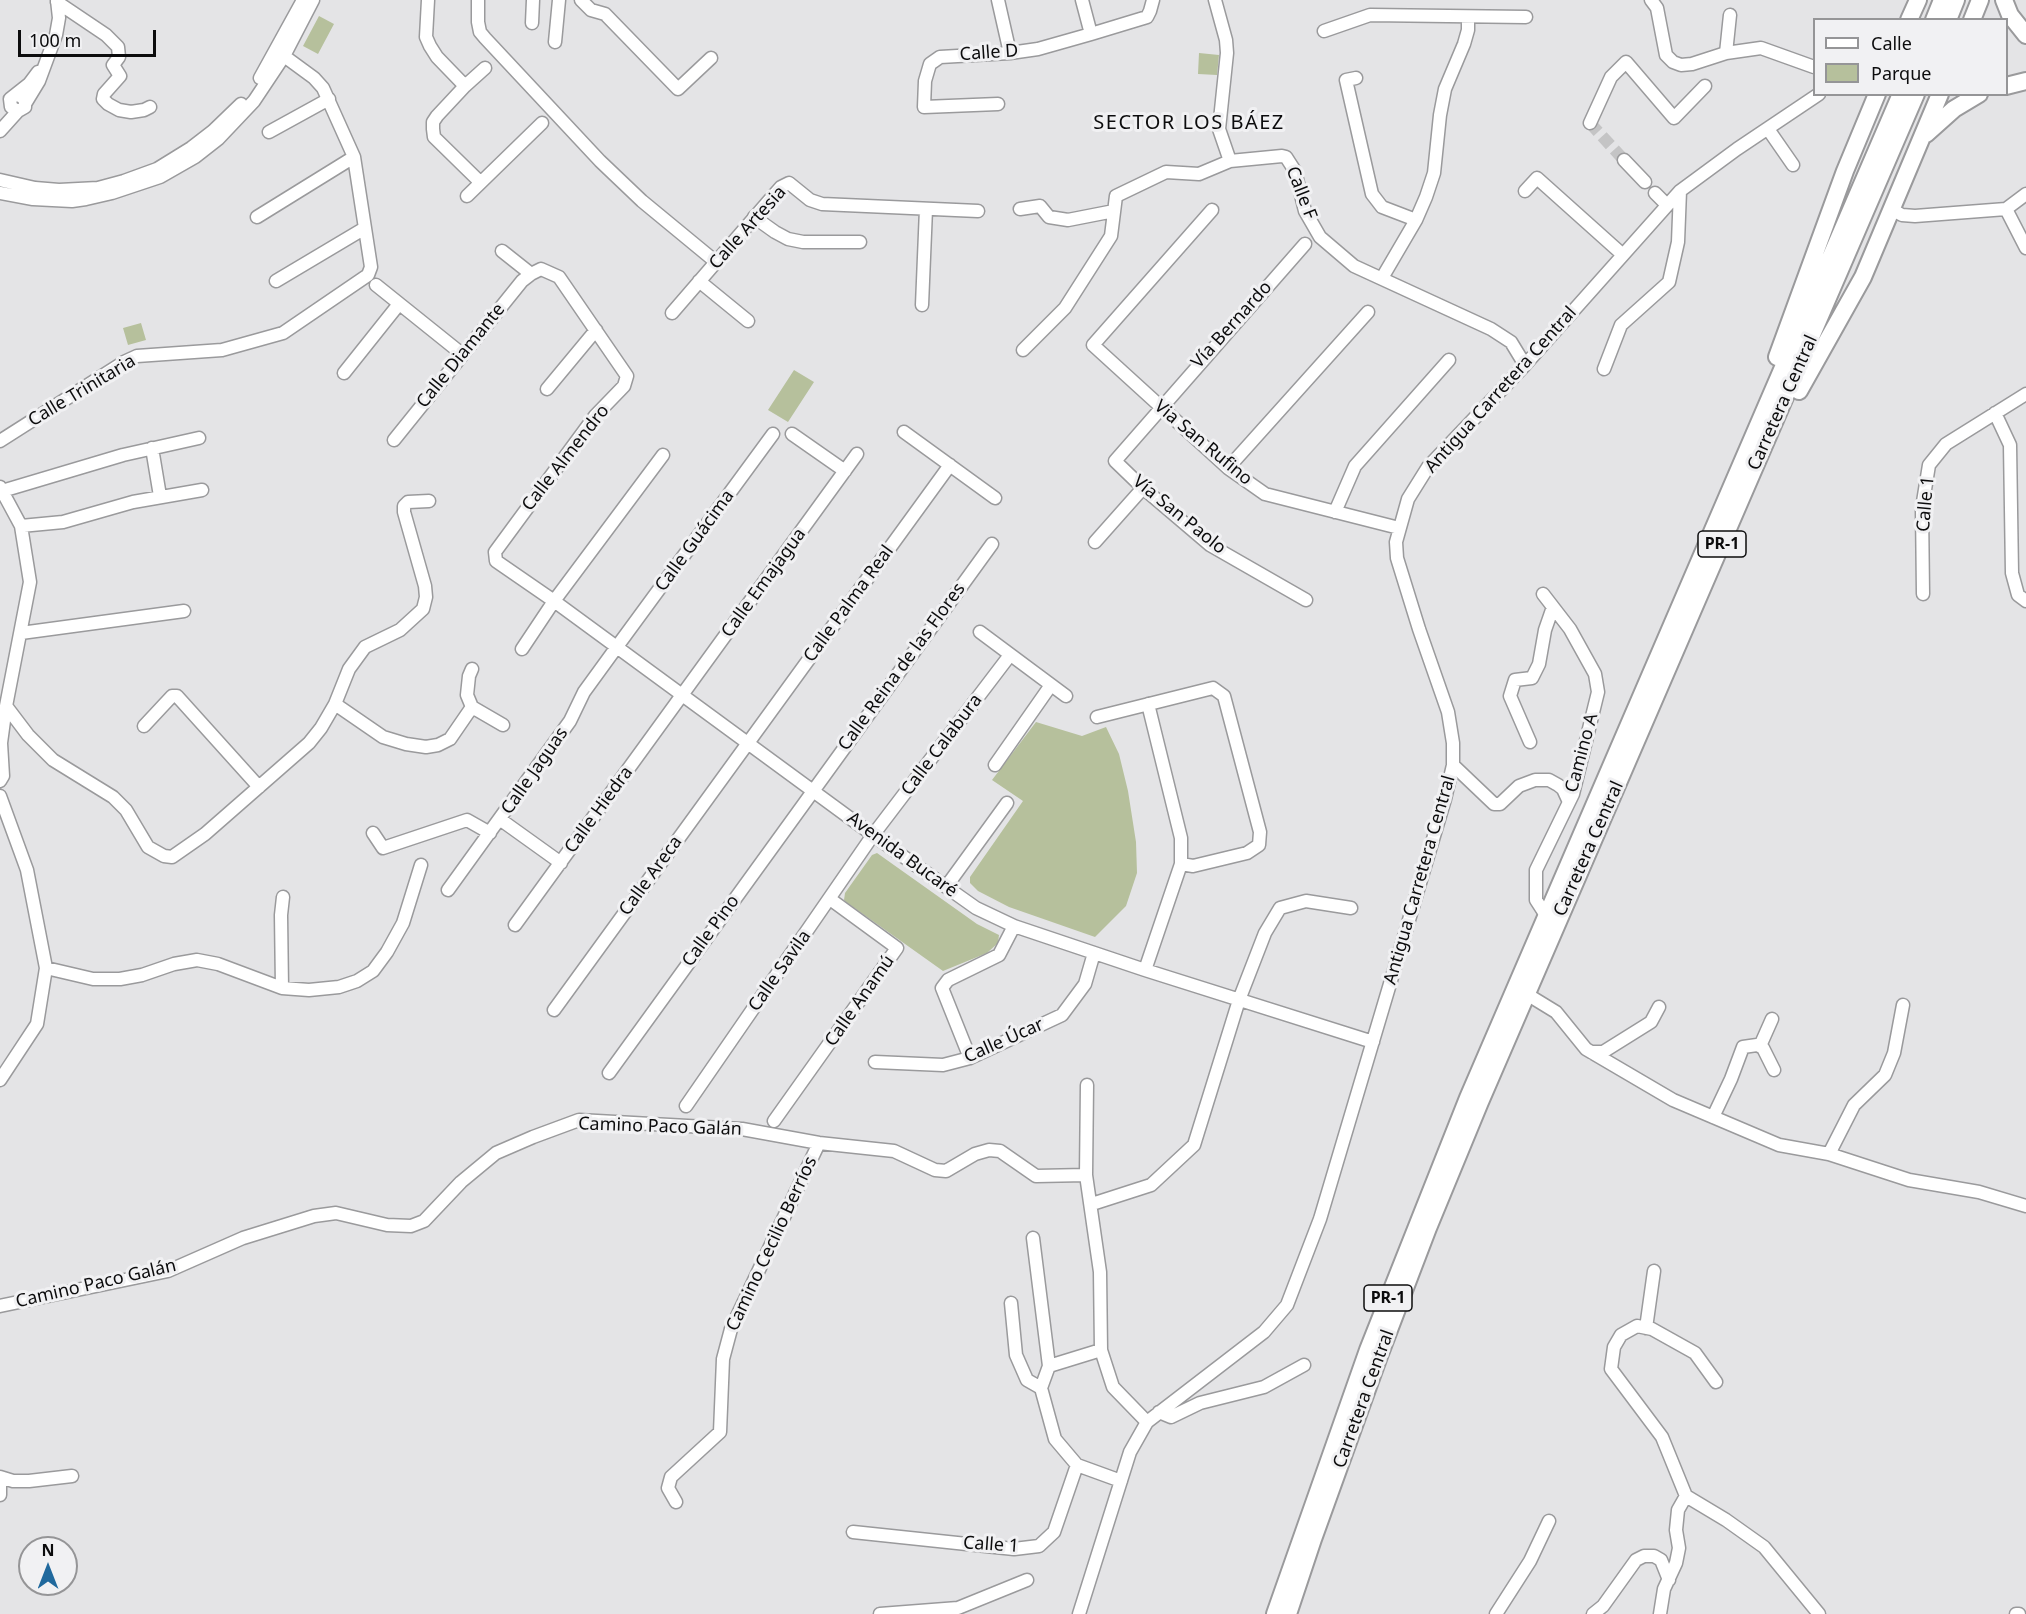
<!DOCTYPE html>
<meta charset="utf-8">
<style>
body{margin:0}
#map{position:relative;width:2026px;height:1614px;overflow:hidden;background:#e4e4e6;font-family:"Noto Sans",sans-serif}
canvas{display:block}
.legend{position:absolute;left:1813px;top:18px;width:195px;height:78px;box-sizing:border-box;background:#f1f1f3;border:2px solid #959597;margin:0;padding:8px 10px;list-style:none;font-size:18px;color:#0c0c0d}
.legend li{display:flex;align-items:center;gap:12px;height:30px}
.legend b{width:30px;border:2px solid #959597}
.north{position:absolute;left:18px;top:1536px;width:60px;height:60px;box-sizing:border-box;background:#f1f1f3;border:2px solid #959597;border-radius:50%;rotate:0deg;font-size:16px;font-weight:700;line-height:24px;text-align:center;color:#0c0c0d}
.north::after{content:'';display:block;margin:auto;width:21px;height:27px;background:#20699d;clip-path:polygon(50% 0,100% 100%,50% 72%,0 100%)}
.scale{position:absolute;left:18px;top:30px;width:138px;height:27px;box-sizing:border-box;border:3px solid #0c0c0d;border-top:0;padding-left:8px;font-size:18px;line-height:21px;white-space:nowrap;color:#0c0c0d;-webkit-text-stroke:4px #f1f1f3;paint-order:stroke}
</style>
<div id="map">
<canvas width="2026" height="1614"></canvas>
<ul class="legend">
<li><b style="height:8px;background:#fff"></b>Calle</li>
<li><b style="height:16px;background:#b6c09c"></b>Parque</li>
</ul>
<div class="north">N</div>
<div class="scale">100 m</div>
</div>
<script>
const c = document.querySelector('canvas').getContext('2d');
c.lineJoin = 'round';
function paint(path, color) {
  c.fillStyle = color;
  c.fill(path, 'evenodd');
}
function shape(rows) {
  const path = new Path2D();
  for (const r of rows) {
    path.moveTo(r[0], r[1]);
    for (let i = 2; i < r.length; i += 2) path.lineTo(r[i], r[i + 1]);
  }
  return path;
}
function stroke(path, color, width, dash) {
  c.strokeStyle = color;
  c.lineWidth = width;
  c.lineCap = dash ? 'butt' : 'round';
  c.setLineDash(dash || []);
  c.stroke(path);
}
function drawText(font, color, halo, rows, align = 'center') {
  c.font = font + ' "Noto Sans",sans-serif';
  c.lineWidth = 6;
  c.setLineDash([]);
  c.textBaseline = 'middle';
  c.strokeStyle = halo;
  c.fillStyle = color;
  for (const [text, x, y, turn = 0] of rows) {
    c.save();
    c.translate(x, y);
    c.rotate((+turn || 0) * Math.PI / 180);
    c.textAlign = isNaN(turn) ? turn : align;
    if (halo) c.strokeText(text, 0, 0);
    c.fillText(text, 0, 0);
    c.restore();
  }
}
paint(shape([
 [319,16,334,24,318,54,303,46],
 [1199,53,1219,55,1217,75,1198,74],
 [141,323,146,340,128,345,123,328],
 [794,370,814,382,788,422,768,410],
 [1036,722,1082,736,1106,727,1119,754,1128,791,1136,842,1137,873,1126,906,1095,937,1009,907,978,891,970,883,970,877,1023,801,992,780],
 [877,853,977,924,999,935,998,943,987,953,943,971,846,902,844,900,845,893,872,855]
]), '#b6c09c');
stroke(shape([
 [1590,123,1624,160]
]), '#c4c4c5', 12, [12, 6]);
const minor = shape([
 [428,0,426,37,430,46,437,57,465,86],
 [478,0,478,22,480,32,485,38,600,161,642,201,716,262],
 [581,0,591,10,605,14,678,89,711,58],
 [998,0,1010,53],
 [1082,0,1091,34],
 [1215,0,1226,40,1227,53,1219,129,1230,161],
 [1651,0,1657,8,1666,55,1673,62,1681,65,1692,64,1726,53,1761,48,1814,67],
 [57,2,106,35,118,47,119,57,113,65,120,76,104,94,103,99,108,104,119,110,131,112,144,110,150,107],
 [532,23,533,0],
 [1324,31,1370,15,1526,17],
 [555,42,559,0],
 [1726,53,1730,15],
 [260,78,303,0],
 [1356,78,1346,80,1372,194,1382,207,1416,220],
 [17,95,22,97,25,101,25,107,18,111,11,107,10,99,29,84,38,72],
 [25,104,39,81,56,35,59,18,57,0],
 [998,104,924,107,925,81,930,64,940,57,1010,53,1038,49,1091,34,1147,17,1150,11,1153,0],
 [1590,123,1611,77,1626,62,1674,118,1705,86],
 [1768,129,1793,165],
 [0,131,18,111],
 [269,132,329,99],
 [1624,160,1645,182],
 [0,180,35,188,59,190,98,188,124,181,157,169,191,148,213,131,241,104],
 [480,182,434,137,433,129,433,122,437,116,465,86,485,68],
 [1525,191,1537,178,1623,255],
 [0,193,33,199,72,201,86,199,112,193,160,177,195,157,218,139,254,101,284,56,313,0],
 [1655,193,1667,205],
 [467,196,542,123],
 [1020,209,1040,206,1049,217,1068,220,1114,211],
 [1891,209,1902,215,1915,216,2006,209,2026,194],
 [2006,209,2026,248],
 [1212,210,1093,345,1228,468,1265,494,1399,528],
 [257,217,354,157],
 [754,217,775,232,788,239,803,242,860,242],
 [1305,244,1115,461,1143,488,1210,545,1306,600],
 [502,251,531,274],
 [1382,278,1416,220,1426,197,1434,173,1440,115,1445,89,1464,44,1468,30,1468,17],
 [276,281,365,228],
 [699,281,748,321],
 [376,285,462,354],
 [922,305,926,209],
 [672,313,767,203,781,187,789,183,810,200,822,204,978,211],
 [1023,350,1065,308,1111,236,1116,196,1166,172,1199,174,1230,161,1282,156,1286,157,1295,171,1305,211,1320,237,1354,266,1491,329,1511,342,1525,365],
 [1604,369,1621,325,1669,282,1678,242,1680,191],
 [344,373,399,304],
 [547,389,596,330],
 [1995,413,2010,445,2012,573,2018,595,2026,601],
 [904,432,995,498],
 [792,434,845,471],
 [394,440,522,281,531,274,541,269,559,277,627,376,624,386,595,416,495,552,496,561,554,601,873,835,976,908,1014,926,1145,970,1373,1042],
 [0,441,124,362,137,356,222,350,283,333,368,275,371,267,354,157,323,88,314,78,284,56],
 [152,448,160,496],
 [1228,468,1368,312],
 [0,487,21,526,30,582,6,706,1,743,3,776,0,781],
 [2,491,123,455,199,438],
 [1335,512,1355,466,1449,360],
 [21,526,63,522,133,502,202,490],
 [1095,542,1143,488],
 [1543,594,1570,629,1595,674,1598,692,1573,794,1536,870,1536,900,1547,917],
 [1923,594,1922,508,1929,465,1946,444,2026,394],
 [980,632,1066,696],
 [21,633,184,611],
 [522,649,554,601,663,455],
 [335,704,383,737,406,744,426,747,438,745,450,739,472,707,467,695,469,676,472,669],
 [6,706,28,735,53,760,113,797,126,810,148,847,164,856,172,857,205,834,309,743,321,728,335,704,349,669,365,647,400,630,423,609,426,597,425,586,404,512,404,506,408,502,429,501],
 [472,707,503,725],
 [1097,717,1213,688,1224,696,1260,832,1259,845,1247,853,1193,866,1181,864],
 [144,726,172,696,177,696,259,787],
 [1530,742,1510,696,1515,680,1532,678,1539,664,1545,630,1553,607],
 [995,765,1051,685],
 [1453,765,1494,804,1500,804,1519,786,1535,780,1549,780,1558,785,1563,789,1569,802],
 [0,796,27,870,46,968,37,1024,0,1080],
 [501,820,561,863],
 [373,833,383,848,467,820,490,833],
 [946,887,1007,803],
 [448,890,570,721,584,692,616,648,773,434],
 [515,925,857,454],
 [46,968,93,979,120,979,142,975,174,964,197,960,218,964,282,988,309,990,339,987,357,981,373,971,387,952,403,923,421,865],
 [1145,970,1181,864,1181,838,1148,704],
 [282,988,281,915,283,897],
 [1520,990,1556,1012,1586,1049,1673,1100,1779,1145,1829,1154,1909,1180,1979,1192,2026,1206],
 [554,1010,950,465],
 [1760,1046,1772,1019],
 [1591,1052,1603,1052,1651,1022,1659,1007],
 [970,1058,942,988,948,980,999,955,1014,926],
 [875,1062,943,1065,970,1058,1062,1015,1085,984,1094,953],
 [609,1073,992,544],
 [1087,1085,1086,1175,1100,1272,1101,1350,1113,1387,1147,1422],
 [686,1106,873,835,1010,655],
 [1713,1117,1731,1079,1743,1047,1757,1045,1763,1048,1774,1070],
 [774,1121,897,948,830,899],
 [1829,1154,1854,1105,1885,1075,1894,1053,1903,1005],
 [1092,1204,1151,1185,1194,1145,1239,1000,1265,933,1280,908,1306,901,1351,908],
 [1033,1238,1049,1366,1041,1388],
 [1011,1303,1016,1355,1027,1380,1041,1388,1055,1439,1077,1465,1121,1481],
 [0,1306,168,1271,243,1238,314,1216,336,1213,387,1225,411,1226,424,1221,461,1182,496,1153,533,1137,579,1120,742,1129,819,1143,894,1151,935,1170,946,1171,975,1154,989,1150,1000,1151,1036,1176,1086,1175],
 [1646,1328,1654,1271],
 [1049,1366,1101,1350],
 [1159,1412,1171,1417,1200,1403,1264,1387,1304,1365],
 [0,1477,13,1481,29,1481,72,1476],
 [0,1486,0,1495],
 [1686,1496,1662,1437,1611,1369,1614,1347,1621,1335,1637,1326,1652,1329,1695,1353,1716,1382],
 [1686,1496,1726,1520,1764,1547,1819,1614],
 [676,1502,668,1488,671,1477,720,1432,723,1359,731,1329,819,1143],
 [853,1532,1014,1549,1039,1546,1054,1532,1077,1465],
 [880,1614,958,1608,1027,1580],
 [1079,1614,1130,1452,1147,1422,1264,1332,1287,1305,1320,1219,1445,799,1453,765,1453,743,1448,712,1419,629,1397,558,1396,542,1408,499,1428,467,1525,365,1680,191,1737,149,1819,94],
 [1496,1614,1530,1561,1549,1521],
 [1593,1614,1603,1606,1636,1560,1644,1556,1654,1556,1661,1560,1669,1580],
 [1660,1614,1664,1589,1676,1563,1679,1548,1676,1530,1678,1510,1686,1496],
 [2016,1614,2019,1614]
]);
const highway = shape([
 [2004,0,2010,15,2026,35],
 [1909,20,1918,0],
 [1934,20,1942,0],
 [1948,20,1956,0],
 [1972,20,1980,0],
 [2006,86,2026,81],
 [1926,134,1954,109,1979,94],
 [1777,357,1845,171,1877,94],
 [1799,391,1863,277,1940,94],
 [1275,1614,1368,1350,1468,1098,1901,94],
 [1288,1614,1313,1539,1379,1356,1428,1228,1480,1102,1916,94]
]);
stroke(minor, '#9a9a9c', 15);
stroke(highway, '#9a9a9c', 20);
stroke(minor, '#fff', 12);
stroke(highway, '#fff', 16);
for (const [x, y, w] of [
 [1722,544,48],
 [1388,1298,48]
]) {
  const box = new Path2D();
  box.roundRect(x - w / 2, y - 13, w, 26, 4.5);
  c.fillStyle = '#f1f1f3';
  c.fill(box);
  stroke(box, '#0c0c0d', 1.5);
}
drawText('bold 16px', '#0c0c0d', null, [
 ["PR-1",1722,544],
 ["PR-1",1388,1298]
]);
drawText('18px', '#0c0c0d', '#f1f1f3', [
 ["Calle D",989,53,-4],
 ["Calle F",1301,193,69],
 ["Calle Artesia",748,228,-48],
 ["Vía Bernardo",1232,325,-48],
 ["Calle Diamante",461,356,-51],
 ["Antigua Carretera Central",1501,390,-48],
 ["Calle Trinitaria",82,391,-31],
 ["Carretera Central",1783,403,-66],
 ["Via San Rufino",1203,443,40],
 ["Calle Almendro",566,458,-52],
 ["Calle 1",1926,504,-85],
 ["Vía San Paolo",1179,515,39],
 ["Calle Guácima",695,541,-54],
 ["Calle Emajagua",764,583,-54],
 ["Calle Palma Real",849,604,-54],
 ["Calle Reina de las Flores",902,667,-54],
 ["Calle Calabura",942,745,-53],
 ["Camino A",1582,753,-75],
 ["Calle Jaguas",535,771,-55],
 ["Calle Hiedra",599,810,-54],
 ["Carretera Central",1589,849,-66],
 ["Avenida Bucaré",902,855,36],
 ["Calle Areca",651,876,-54],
 ["Antigua Carretera Central",1420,880,-74],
 ["Calle Pino",711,931,-54],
 ["Calle Savila",780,971,-55],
 ["Calle Anamú",860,1001,-55],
 ["Calle Úcar",1004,1041,-24],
 ["Camino Paco Galán",660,1127,2],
 ["Camino Cecilio Berríos",772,1244,-65],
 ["Camino Paco Galán",96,1284,-13],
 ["Carretera Central",1364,1399,-70],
 ["Calle 1",991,1545,4]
]);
c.letterSpacing = '1.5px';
drawText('20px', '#0c0c0d', '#f1f1f3', [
 ["SECTOR LOS BÁEZ",1189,123]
]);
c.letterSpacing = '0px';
</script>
